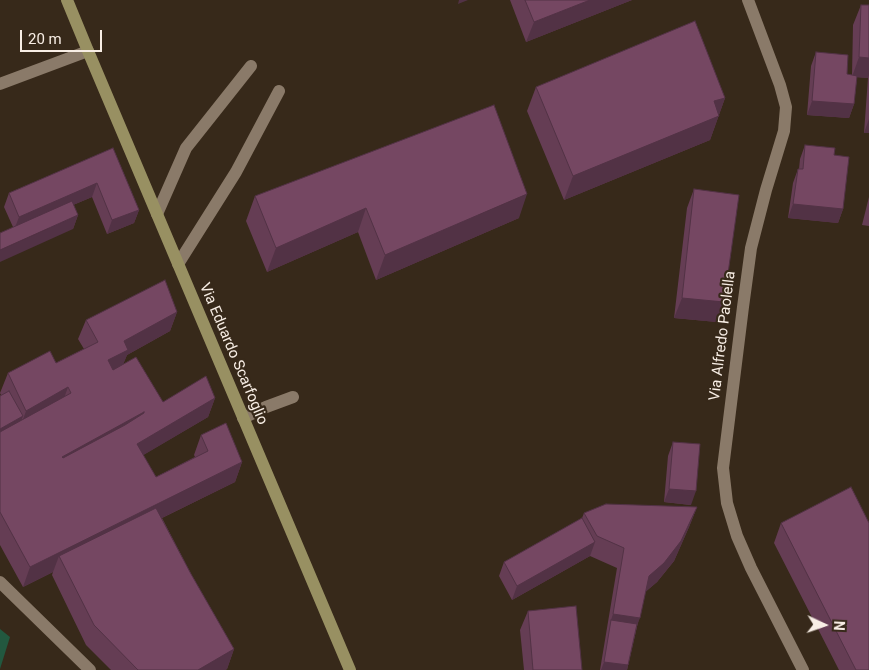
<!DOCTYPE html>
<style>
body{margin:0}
#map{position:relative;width:869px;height:670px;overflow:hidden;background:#37291a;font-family:Roboto,sans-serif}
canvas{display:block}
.north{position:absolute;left:799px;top:600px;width:50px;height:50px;-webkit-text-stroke:4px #37291a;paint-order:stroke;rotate:93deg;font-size:14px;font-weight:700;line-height:20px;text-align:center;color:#f8eee5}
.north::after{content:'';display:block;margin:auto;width:18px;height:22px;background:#f8eee5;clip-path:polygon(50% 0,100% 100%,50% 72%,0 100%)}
.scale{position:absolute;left:20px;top:30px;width:82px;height:22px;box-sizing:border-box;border:2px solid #f8eee5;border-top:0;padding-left:6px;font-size:15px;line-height:18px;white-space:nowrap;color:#f8eee5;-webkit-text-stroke:4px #37291a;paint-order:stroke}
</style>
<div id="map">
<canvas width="869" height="670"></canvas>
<div class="north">N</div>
<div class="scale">20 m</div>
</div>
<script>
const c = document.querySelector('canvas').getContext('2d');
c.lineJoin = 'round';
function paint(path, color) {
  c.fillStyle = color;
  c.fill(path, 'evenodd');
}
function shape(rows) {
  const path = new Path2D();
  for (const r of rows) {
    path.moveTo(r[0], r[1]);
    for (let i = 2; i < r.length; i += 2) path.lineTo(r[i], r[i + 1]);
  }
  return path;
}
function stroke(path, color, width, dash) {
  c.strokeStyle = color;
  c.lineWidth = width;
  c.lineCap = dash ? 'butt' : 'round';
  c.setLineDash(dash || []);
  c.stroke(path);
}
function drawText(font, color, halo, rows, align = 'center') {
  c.font = font + ' Roboto,sans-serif';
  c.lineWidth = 4.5;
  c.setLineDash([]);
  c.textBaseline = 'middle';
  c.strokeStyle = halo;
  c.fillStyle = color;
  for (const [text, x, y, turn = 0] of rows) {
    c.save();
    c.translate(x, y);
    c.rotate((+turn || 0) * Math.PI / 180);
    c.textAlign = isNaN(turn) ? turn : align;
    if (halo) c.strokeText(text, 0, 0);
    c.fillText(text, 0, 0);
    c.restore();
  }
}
paint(shape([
 [0,629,10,637,0,669]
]), '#22583f');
stroke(shape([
 [0,84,88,51],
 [157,214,186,148,251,66],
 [178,264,236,172,279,91],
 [243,418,266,407,293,397]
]), '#8a7a69', 12);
stroke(shape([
 [748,0,780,85,786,107,784,131,766,190,751,248,743,307,723,468,727,503,737,536,751,568,803,670],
 [0,582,90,670]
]), '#8a7a69', 12);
stroke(shape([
 [67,0,88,51,350,670]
]), '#989062', 12);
paint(shape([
 [510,0,632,0,526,42],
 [861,5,869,5,869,133,864,133,868,78,857,77,854,104,849,118,807,115,811,66,816,52,847,74,852,75,853,25],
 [536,87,725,98,710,140,564,200,527,111],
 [805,145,834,155,843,209,838,223,788,218,793,183,798,169,799,169,800,159],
 [113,148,139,210,134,223,107,234,92,197,73,205,78,215,73,229,13,227,4,207,9,193],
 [694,189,717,322,674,318,687,208],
 [255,196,519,218,376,280,358,232,267,272,246,221],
 [869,197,869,226,862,225],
 [177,312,170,331,127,355,123,364,163,402,215,398,208,417,143,455,156,477,195,457,194,455,201,435,242,462,235,482,162,518,191,574,234,649,227,669,225,670,111,670,86,645,52,575,53,572,23,587,0,545,0,396,1,395,0,393,8,373,56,363,84,349,78,339,86,320],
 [673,442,691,505,664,502,668,456],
 [697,507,689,527,674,561,657,582,645,592,627,670,600,670,617,568,590,556,512,600,499,576,504,562,582,518,584,513],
 [781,523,869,670,839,670,774,543],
 [528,611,582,670,524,670,520,630]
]), '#653d54');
paint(shape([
 [459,0,468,0,458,4],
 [590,0,632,0,526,42,534,22],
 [859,57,869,58,869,75,868,78,852,77],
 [725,98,710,140,564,200,573,176,714,101],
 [812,101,854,104,849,118,807,115],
 [869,119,869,133,864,133],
 [97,183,92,197,14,230,19,217],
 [527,194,519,218,376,280,385,255],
 [793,204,843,209,838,223,788,218],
 [366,208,358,232,267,272,276,248],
 [139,210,134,223,107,234,112,220],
 [78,215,73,229,0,262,0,250],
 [682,298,724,302,717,322,674,318],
 [177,312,170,331,127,355,121,370,101,380,108,360,124,341],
 [68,387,61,407,19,431,26,411],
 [215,398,208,417,130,463,137,444],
 [144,412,137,432,55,477,62,457],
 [23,416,16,435,0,444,0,429],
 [242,462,235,482,64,566,59,556,53,572,23,587,30,567],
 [669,489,696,491,691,505,664,502],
 [697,507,689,527,674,561,657,582,642,595,649,576],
 [595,542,590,556,512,600,517,586],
 [613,614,640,618,632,638,611,620],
 [234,649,227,669,225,670,197,670],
 [604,662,628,665,627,670,601,670]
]), '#523245');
const building = shape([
 [525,0,590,0,534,22,525,0],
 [861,5,869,5,869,58,859,57,861,5],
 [695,21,725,98,714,101,719,116,573,176,536,87,695,21],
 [816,52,848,55,847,74,857,76,854,104,812,101,816,52],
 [494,105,527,194,385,255,366,208,276,248,255,196,494,105],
 [805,145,835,148,834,155,849,157,843,209,793,204,798,169,803,169,805,145],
 [113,148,139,210,112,220,97,183,19,217,9,193,113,148],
 [694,189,739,195,724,302,682,298,694,189],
 [72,201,78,215,0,250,0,233,72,201],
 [165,280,177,312,124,341,128,350,108,360,113,370,136,357,163,402,206,376,215,398,137,444,156,477,208,451,201,435,226,423,242,462,30,567,0,512,0,432,71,393,68,387,26,411,8,373,50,351,56,363,98,342,86,320,165,280],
 [144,412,144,413,125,425,63,458,62,457,144,412],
 [9,391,23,416,0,429,0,396,9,391],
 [673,442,700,444,696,491,669,489,673,442],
 [851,487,869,523,869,670,856,670,781,523,851,487],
 [606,504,697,507,681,541,664,563,649,576,640,618,613,614,624,548,597,536,584,513,606,504],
 [156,508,191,574,234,649,198,670,138,670,94,625,59,556,156,508],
 [582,518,595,542,517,586,504,562,582,518],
 [576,606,582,670,533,670,528,611,576,606],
 [611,620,637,624,628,665,604,662,611,620]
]);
paint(building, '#754762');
stroke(building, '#523245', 1);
drawText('15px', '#f8eee5', '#37291a', [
 ["Via Alfredo Paolella",723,336,-83],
 ["Via Eduardo Scarfoglio",233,354,67]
]);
</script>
